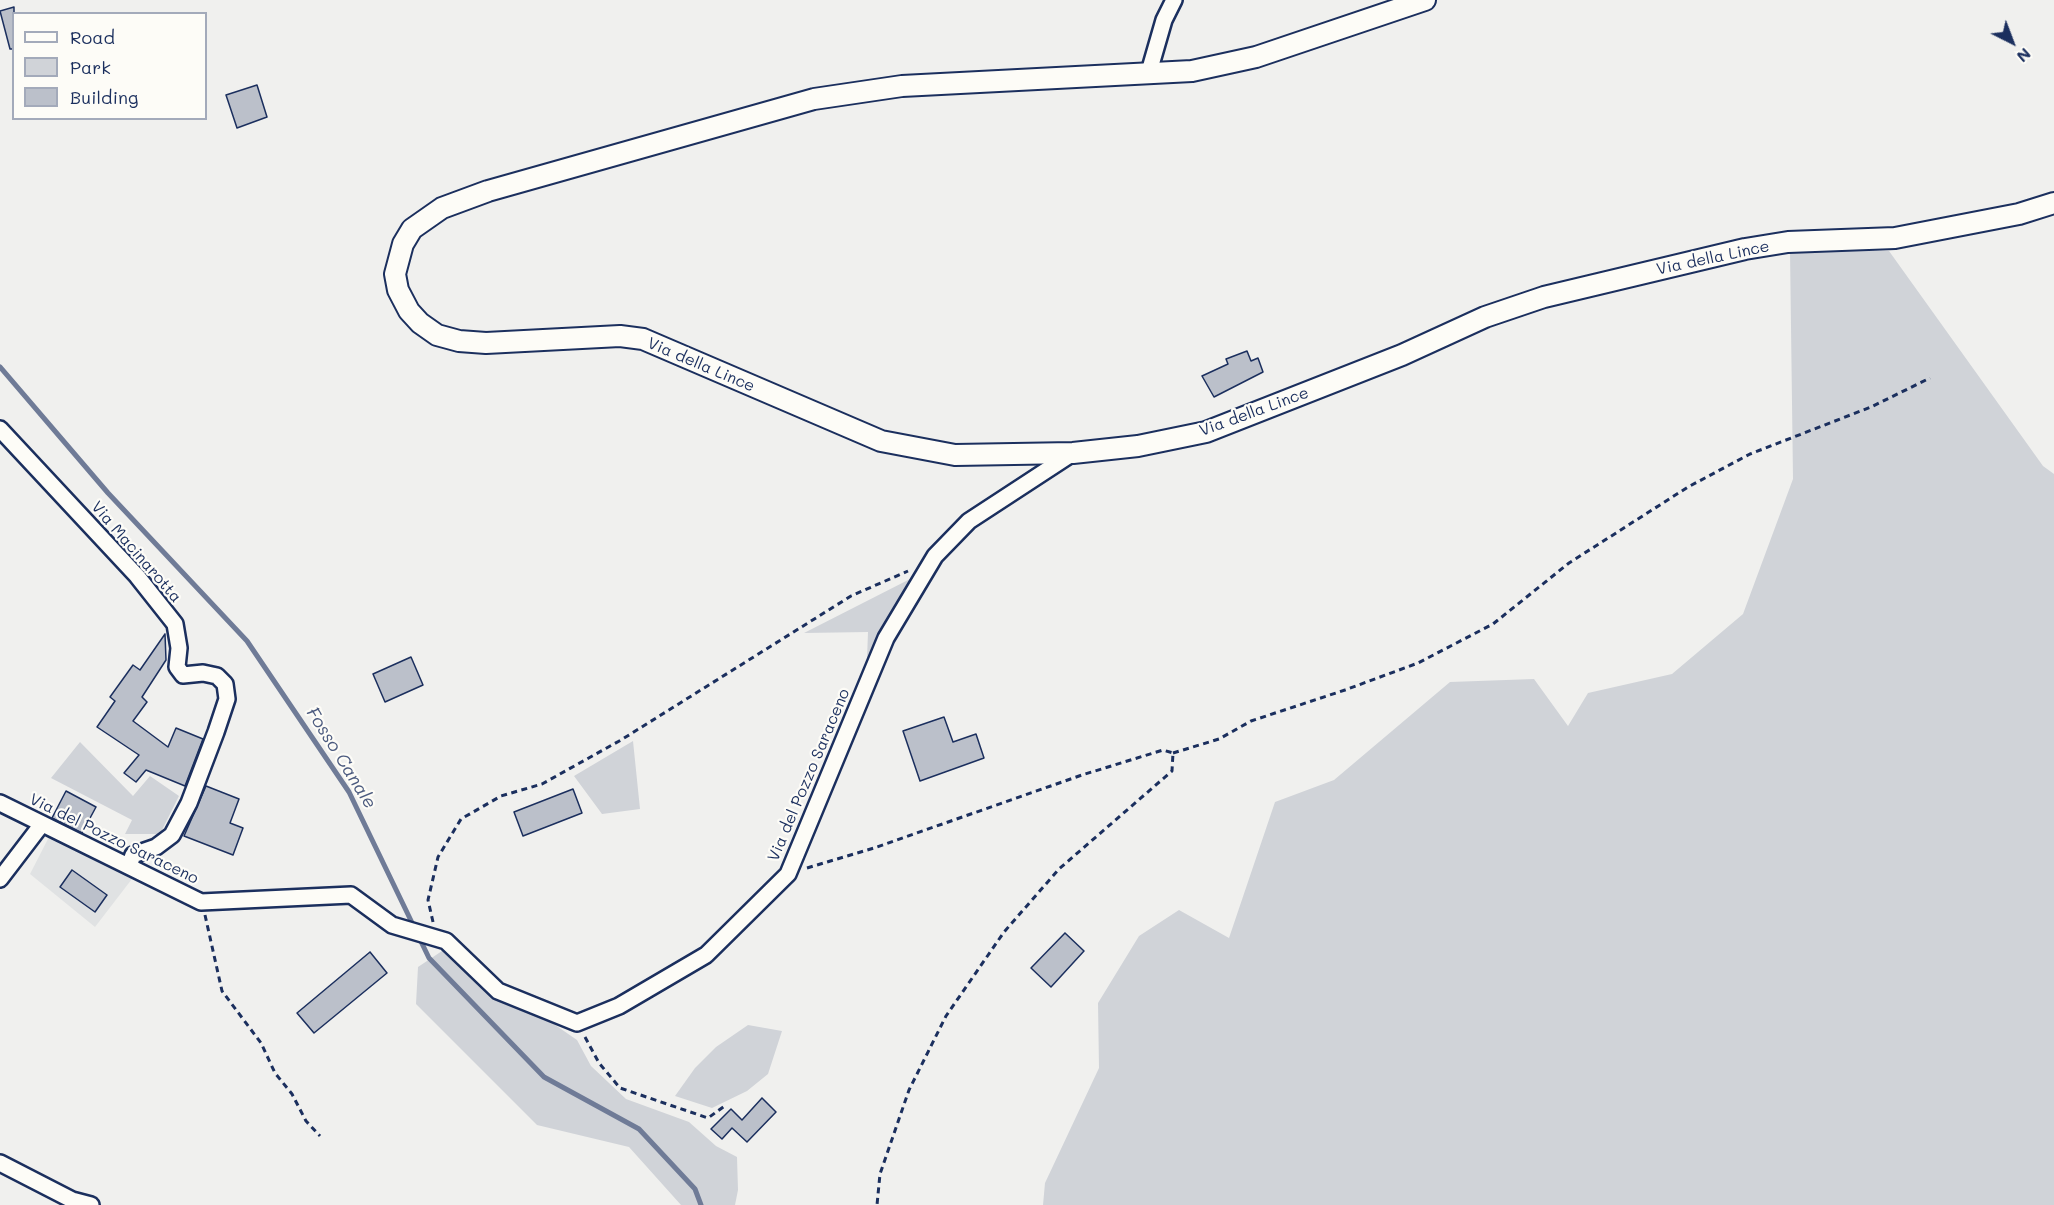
<!DOCTYPE html>
<style>
body{margin:0}
#map{position:relative;width:2054px;height:1205px;overflow:hidden;background:#f0f0ee;font-family:Mali,sans-serif}
canvas{display:block}
.legend{position:absolute;left:12px;top:12px;width:195px;height:108px;box-sizing:border-box;background:#fdfcf7;border:2px solid #a3aaba;margin:0;padding:8px 10px;list-style:none;font-size:18px;color:#1b2f5e}
.legend li{display:flex;align-items:center;gap:12px;height:30px}
.legend b{width:30px;border:2px solid #a3aaba}
.north{position:absolute;left:1982px;top:12px;width:60px;height:60px;-webkit-text-stroke:4px #fdfcf7;paint-order:stroke;rotate:138deg;font-size:16px;font-weight:700;line-height:24px;text-align:center;color:#1b2f5e}
.north::after{content:'';display:block;margin:auto;width:21px;height:27px;background:#1b2f5e;clip-path:polygon(50% 0,100% 100%,50% 72%,0 100%)}
</style>
<div id="map">
<canvas width="2054" height="1205"></canvas>
<ul class="legend">
<li><b style="height:8px;background:#fdfcf7"></b>Road</li>
<li><b style="height:16px;background:#d0d3d8"></b>Park</li>
<li><b style="height:16px;background:#bbc0ca"></b>Building</li>
</ul>
<div class="north">N</div>
</div>
<script>
const c = document.querySelector('canvas').getContext('2d');
c.lineJoin = 'round';
function paint(path, color) {
  c.fillStyle = color;
  c.fill(path, 'evenodd');
}
function shape(rows) {
  const path = new Path2D();
  for (const r of rows) {
    path.moveTo(r[0], r[1]);
    for (let i = 2; i < r.length; i += 2) path.lineTo(r[i], r[i + 1]);
  }
  return path;
}
function stroke(path, color, width, dash) {
  c.strokeStyle = color;
  c.lineWidth = width;
  c.lineCap = dash ? 'butt' : 'round';
  c.setLineDash(dash || []);
  c.stroke(path);
}
function drawText(font, color, halo, rows, align = 'center') {
  c.font = font + ' Mali,sans-serif';
  c.lineWidth = 4.5;
  c.setLineDash([]);
  c.textBaseline = 'middle';
  c.strokeStyle = halo;
  c.fillStyle = color;
  for (const [text, x, y, turn = 0] of rows) {
    c.save();
    c.translate(x, y);
    c.rotate((+turn || 0) * Math.PI / 180);
    c.textAlign = isNaN(turn) ? turn : align;
    if (halo) c.strokeText(text, 0, 0);
    c.fillText(text, 0, 0);
    c.restore();
  }
}
paint(shape([
 [50,835,135,875,95,927,30,874]
]), '#e0e2e3');
paint(shape([
 [1790,250,1889,251,2043,466,2054,474,2054,1205,1043,1205,1045,1183,1099,1068,1098,1003,1139,936,1179,910,1229,938,1275,802,1334,780,1450,682,1534,679,1568,726,1588,693,1672,674,1743,614,1793,479],
 [912,578,867,659,868,632,804,633],
 [633,741,640,809,602,814,574,776],
 [80,742,133,796,150,776,179,796,160,834,125,834,132,820,51,778],
 [445,949,504,1001,545,1018,577,1040,591,1066,626,1099,689,1122,716,1146,737,1157,738,1190,735,1205,681,1205,629,1147,537,1125,416,1004,418,967],
 [748,1025,782,1031,768,1074,747,1091,712,1108,675,1096,695,1068,716,1047]
]), '#d0d3d8');
stroke(shape([
 [0,367,108,493,247,641,349,792,429,958,544,1077,639,1129,695,1189,701,1205]
]), '#6f7b97', 5);
const building = shape([
 [14,7,14,49,10,49,0,11,14,7],
 [257,85,267,117,237,128,226,95,257,85],
 [1247,351,1251,361,1258,358,1263,372,1214,397,1202,376,1228,364,1226,359,1247,351],
 [165,634,166,660,142,697,147,702,133,721,168,747,176,728,203,739,185,786,146,770,136,782,124,773,139,755,97,727,115,701,110,697,133,665,140,670,165,634],
 [411,657,423,685,385,702,373,674,411,657],
 [944,717,953,742,976,734,984,758,920,781,903,731,944,717],
 [206,786,239,799,230,823,243,828,233,855,184,836,206,786],
 [573,789,582,813,523,836,514,812,573,789],
 [66,791,96,807,82,833,52,818,66,791],
 [72,870,107,895,95,912,60,887,72,870],
 [1065,933,1084,951,1051,987,1031,968,1065,933],
 [370,952,387,973,314,1033,297,1013,370,952],
 [762,1098,776,1112,747,1142,732,1128,722,1139,711,1129,731,1109,742,1120,762,1098]
]);
paint(building, '#bbc0ca');
stroke(building, '#1b2f5e', 1.5);
const minor = shape([
 [1149,72,1164,20,1174,0],
 [0,429,137,576,175,624,179,648,177,667,183,675,203,673,217,676,225,684,227,699,216,732,189,803,172,835,156,847,133,855,129,866],
 [0,803,201,902,351,895,392,925,446,941,498,991,577,1023,619,1006,706,955,788,874,886,638,935,556,969,521,1073,453],
 [0,879,42,824],
 [0,1163,72,1200,91,1205]
]);
const tertiary = shape([
 [1425,0,1256,57,1192,71,902,86,814,99,488,191,442,208,412,229,403,244,395,274,398,290,409,311,420,323,437,335,459,341,486,343,620,336,643,339,881,441,955,455,1073,453,1138,446,1206,432,1402,355,1485,317,1544,297,1745,249,1788,242,1895,238,2019,214,2054,203]
]);
stroke(minor, '#1b2f5e', 20);
stroke(tertiary, '#1b2f5e', 24);
stroke(shape([
 [1173,753,1219,739,1251,721,1345,690,1418,663,1493,624,1569,563,1688,487,1750,454,1871,407,1930,378],
 [807,868,874,848,1082,775,1163,750,1173,753,1172,771,1059,869,1004,932,946,1016,909,1090,880,1174,877,1205],
 [205,915,222,991,261,1043,275,1073,292,1094,306,1121,320,1136],
 [433,922,428,900,438,857,461,819,501,796,542,784,621,740,851,596,908,571],
 [585,1037,599,1063,620,1088,708,1118,726,1105]
]), '#1b2f5e', 3, [6, 4.5]);
stroke(minor, '#fdfcf7', 15);
stroke(tertiary, '#fdfcf7', 20);
drawText('16px', '#1b2f5e', '#fdfcf7', [
 ["Via della Lince",1713,258,-12],
 ["Via della Lince",701,365,23],
 ["Via della Lince",1254,412,-20],
 ["Via Macinarotta",136,552,49],
 ["Via del Pozzo Saraceno",809,775,-67],
 ["Via del Pozzo Saraceno",114,839,26]
]);
drawText('italic 18px', '#4c5b7f', '#fdfcf7', [
 ["Fosso Canale",341,758,58]
]);
</script>
